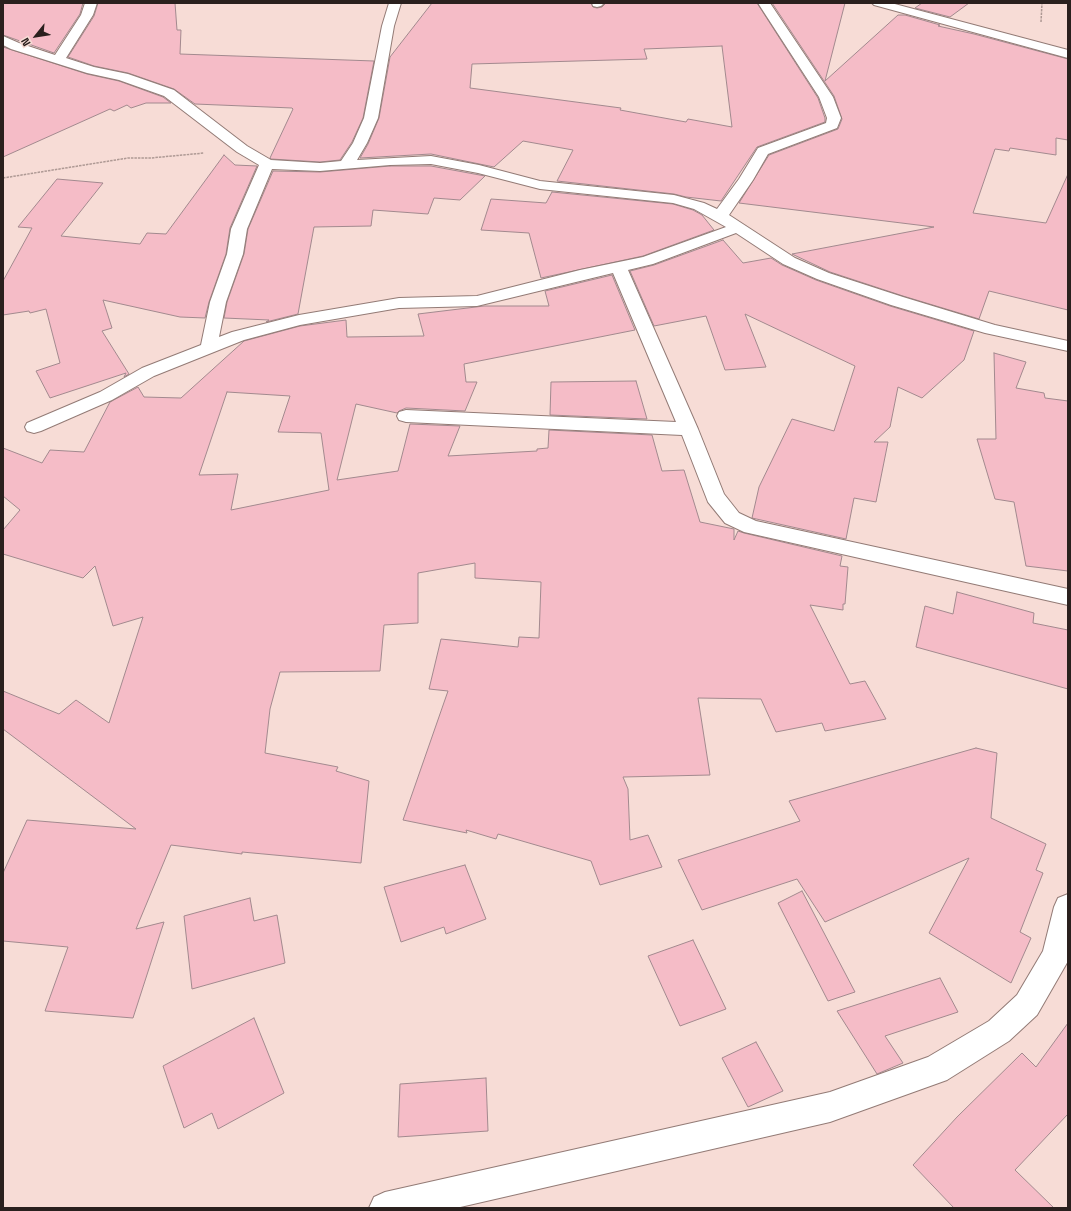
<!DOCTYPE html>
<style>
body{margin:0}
#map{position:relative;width:1071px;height:1211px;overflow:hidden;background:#f7dcd6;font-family:"Space Grotesk",sans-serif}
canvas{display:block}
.frame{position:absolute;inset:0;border:4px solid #2a201e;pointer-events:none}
.north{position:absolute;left:16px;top:16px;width:40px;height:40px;-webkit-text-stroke:3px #f7dcd6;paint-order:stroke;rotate:240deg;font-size:11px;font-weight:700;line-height:16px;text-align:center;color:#2a201e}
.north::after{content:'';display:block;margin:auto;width:14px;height:18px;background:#2a201e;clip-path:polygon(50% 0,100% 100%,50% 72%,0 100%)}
</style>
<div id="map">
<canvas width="1071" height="1211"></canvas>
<div class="frame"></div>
<div class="north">N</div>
</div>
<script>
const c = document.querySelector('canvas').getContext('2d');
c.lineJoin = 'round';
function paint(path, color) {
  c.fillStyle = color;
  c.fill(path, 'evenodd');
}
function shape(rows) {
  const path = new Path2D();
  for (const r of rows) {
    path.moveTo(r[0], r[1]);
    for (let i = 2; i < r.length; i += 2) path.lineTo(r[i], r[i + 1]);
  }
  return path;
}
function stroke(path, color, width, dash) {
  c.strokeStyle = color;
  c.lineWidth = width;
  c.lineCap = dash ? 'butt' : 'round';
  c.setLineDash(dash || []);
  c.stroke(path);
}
const building = shape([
 [3,3,83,3,80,14,54,53,3,35,3,3],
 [98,3,175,3,177,30,181,30,180,54,374,61,363,118,352,142,340,160,320,162,271,159,270,158,293,109,292,108,195,104,174,89,128,73,94,66,68,57,94,16,98,3],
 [432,3,591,3,593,7,597,8,602,7,606,3,757,3,818,98,825,118,825,122,757,147,721,201,686,197,674,194,557,181,573,150,523,141,494,167,431,154,360,158,368,144,379,118,390,57,432,3],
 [722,46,732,127,688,119,686,122,620,110,621,108,470,88,472,64,647,59,644,49,722,46],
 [772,3,845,3,825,81,898,15,905,15,940,25,938,26,974,34,1068,59,1068,140,1056,138,1056,155,1010,148,1009,151,995,149,973,213,1046,223,1068,174,1068,310,989,291,979,319,903,296,830,272,792,254,934,227,739,203,769,155,838,129,842,119,834,96,772,3],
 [922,3,969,3,950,17,915,8,922,3],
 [3,47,87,74,119,81,163,97,171,103,146,103,131,108,127,105,114,111,110,109,3,157,3,47],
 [224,155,235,165,257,166,230,228,226,254,209,302,205,318,180,317,103,300,112,328,102,331,129,374,124,377,126,373,50,398,36,371,60,363,46,309,30,313,29,311,3,315,3,281,32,228,18,227,57,179,103,183,61,236,140,244,147,233,166,234,224,155],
 [390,166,431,166,485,176,460,200,434,198,428,214,373,210,371,226,314,227,298,314,266,322,269,320,224,318,227,302,244,254,248,229,273,171,320,172,390,166],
 [552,192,673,204,693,210,702,215,714,230,643,256,541,278,529,233,481,230,491,199,546,203,552,192],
 [723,240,743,263,771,258,782,265,816,280,890,306,974,331,964,360,922,398,898,387,890,427,874,442,888,442,876,502,854,498,846,539,752,518,759,487,792,419,834,431,855,366,745,314,766,367,725,370,706,316,654,326,630,271,654,265,723,240],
 [612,275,635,330,464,364,466,382,477,382,465,411,406,408,399,411,397,413,356,404,337,480,398,471,410,424,460,426,448,456,537,451,537,449,548,448,549,430,652,435,662,471,684,470,700,522,734,529,734,540,738,531,744,533,842,556,840,566,848,567,845,604,843,604,843,610,810,605,850,684,865,681,886,719,825,731,822,723,776,732,761,699,698,698,710,775,623,777,628,789,630,840,648,835,662,867,600,885,591,861,498,834,496,839,466,830,467,833,403,820,448,691,429,689,441,639,518,647,519,637,539,638,541,582,475,578,475,563,418,573,418,623,384,625,380,671,280,672,270,709,265,753,338,767,336,771,369,781,361,863,242,852,242,854,171,845,136,929,164,922,133,1018,45,1011,68,947,3,941,3,873,27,820,136,829,3,729,3,691,59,714,76,700,109,723,143,617,113,626,95,566,83,578,3,554,3,530,20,510,3,496,3,448,42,463,50,450,84,452,110,402,138,387,144,397,181,398,244,341,300,326,346,320,347,337,424,336,418,314,484,306,549,306,545,291,612,275],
 [227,392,290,396,278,432,321,433,329,490,231,510,238,474,199,475,227,392],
 [994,353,1026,362,1016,388,1044,393,1045,398,1068,401,1068,571,1026,566,1014,502,995,499,977,439,996,439,994,353],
 [636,381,647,419,550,415,551,382,636,381],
 [957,592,1034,613,1033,623,1068,630,1068,689,916,647,925,606,953,614,957,592],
 [976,748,997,753,991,818,1046,844,1036,870,1043,873,1020,932,1031,938,1011,983,929,933,969,858,825,922,797,879,702,910,678,860,800,821,789,801,976,748],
 [465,865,486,919,446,934,444,927,401,942,384,887,465,865],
 [802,891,855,992,828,1001,778,903,802,891],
 [250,898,254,921,277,915,285,963,192,989,184,916,250,898],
 [693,940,726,1009,680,1026,648,956,693,940],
 [940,978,958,1012,885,1036,903,1063,877,1074,837,1011,940,978],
 [254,1018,284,1093,218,1129,212,1113,184,1128,163,1066,254,1018],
 [1068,1023,1068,1114,1015,1170,1054,1208,954,1208,913,1165,957,1117,1022,1053,1036,1067,1068,1023],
 [756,1042,783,1091,748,1107,722,1058,756,1042],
 [486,1078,488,1131,398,1137,400,1084,486,1078]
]);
paint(building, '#f5bcc7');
stroke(building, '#a2898e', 1);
const minor = shape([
 [85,3,97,3,93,15,66,58,94,67,128,74,174,90,247,146,271,160,320,163,341,161,353,143,364,118,382,26,389,3,401,3,394,26,378,118,367,143,357,160,431,156,479,165,540,181,674,195,704,203,717,209,739,179,758,148,826,123,827,118,819,97,758,3,770,3,833,97,841,118,837,128,768,154,753,180,729,215,795,258,829,273,903,297,995,325,1068,341,1068,351,985,333,891,305,817,279,783,264,736,233,653,264,628,270,698,429,724,494,739,513,756,521,1068,589,1068,605,744,532,725,523,708,502,682,435,406,422,399,420,397,416,399,412,406,410,676,422,613,273,477,306,399,308,300,325,244,340,154,376,112,400,41,431,34,433,27,431,25,427,27,423,100,392,142,368,201,345,210,302,227,254,231,229,259,165,237,152,164,96,119,80,87,73,11,49,3,45,3,36,19,43,55,55,81,15,85,3],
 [431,164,478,173,540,189,673,203,694,209,726,227,643,257,580,270,477,296,399,298,299,315,232,332,219,337,226,302,243,254,247,229,272,169,320,171,390,165,431,164],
 [592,3,604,3,601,6,597,7,593,6,592,3],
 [872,3,891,3,1068,50,1068,58,874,5,872,3],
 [1068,894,1068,961,1037,1015,1009,1041,947,1080,830,1122,456,1208,369,1208,374,1197,385,1192,830,1092,928,1057,989,1021,1017,995,1043,951,1054,907,1058,898,1068,894]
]);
stroke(minor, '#937b76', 2);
stroke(shape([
 [1041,22,1042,3],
 [3,178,128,158,151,158,204,153]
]), '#ae9994', 1.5, [2.5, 1]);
paint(minor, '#fff');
</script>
